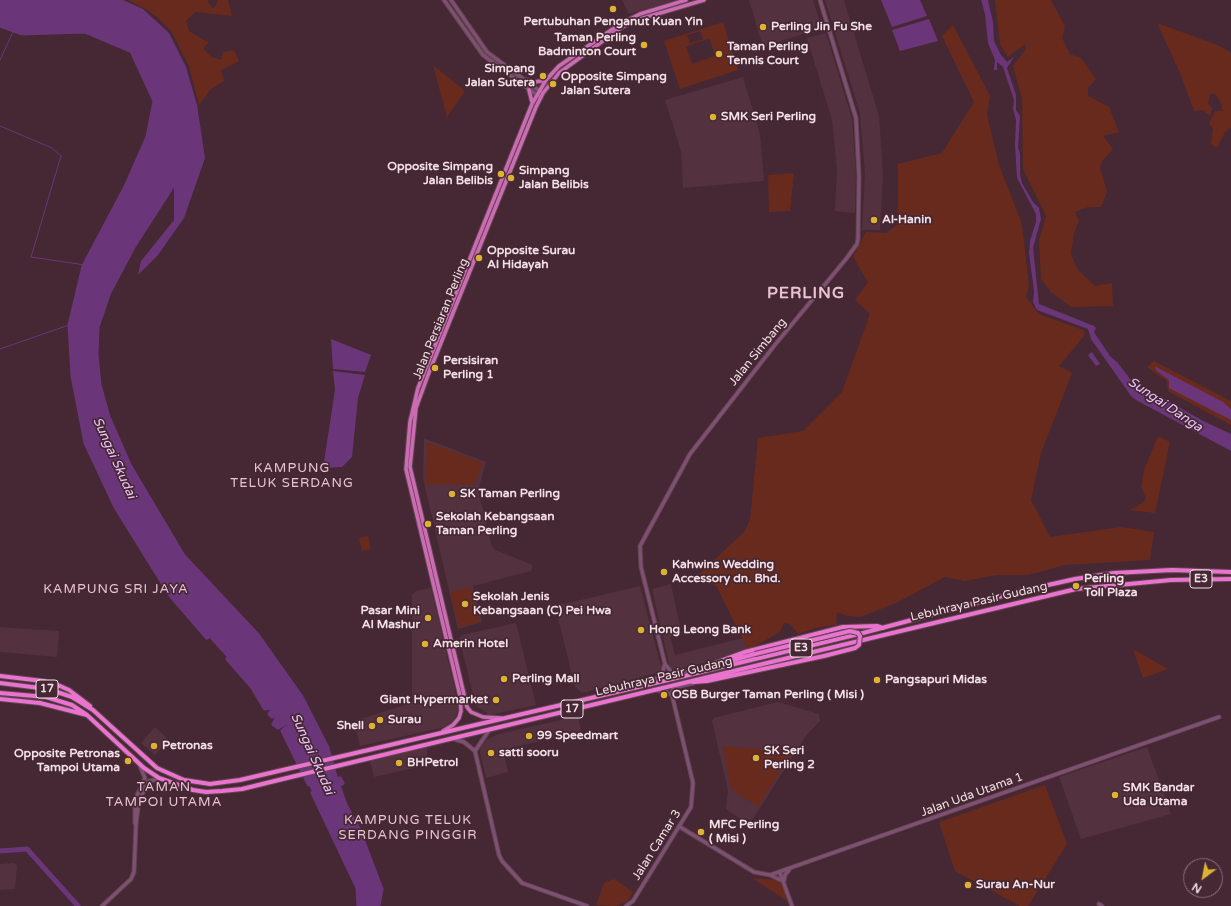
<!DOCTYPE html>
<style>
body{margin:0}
#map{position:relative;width:1231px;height:906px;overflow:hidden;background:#452833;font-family:"Varela Round",sans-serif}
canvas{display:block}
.north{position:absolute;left:1183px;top:858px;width:40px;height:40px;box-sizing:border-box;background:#452833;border:1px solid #8b717a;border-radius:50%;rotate:212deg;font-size:11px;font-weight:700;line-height:16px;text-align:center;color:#f3dfe5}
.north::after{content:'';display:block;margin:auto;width:14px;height:18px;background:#ddb233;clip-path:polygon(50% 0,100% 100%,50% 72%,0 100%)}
</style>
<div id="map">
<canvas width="1231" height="906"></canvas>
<div class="north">N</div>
</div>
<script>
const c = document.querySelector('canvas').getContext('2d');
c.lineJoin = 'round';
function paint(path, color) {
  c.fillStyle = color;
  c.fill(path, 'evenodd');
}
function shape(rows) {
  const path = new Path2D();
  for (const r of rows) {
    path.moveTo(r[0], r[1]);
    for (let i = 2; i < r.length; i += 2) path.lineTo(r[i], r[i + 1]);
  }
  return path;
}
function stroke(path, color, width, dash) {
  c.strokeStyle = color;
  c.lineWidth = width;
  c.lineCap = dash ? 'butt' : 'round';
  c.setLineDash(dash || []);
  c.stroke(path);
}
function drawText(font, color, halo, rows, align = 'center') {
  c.font = font + ' "Varela Round",sans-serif';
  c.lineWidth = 3.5;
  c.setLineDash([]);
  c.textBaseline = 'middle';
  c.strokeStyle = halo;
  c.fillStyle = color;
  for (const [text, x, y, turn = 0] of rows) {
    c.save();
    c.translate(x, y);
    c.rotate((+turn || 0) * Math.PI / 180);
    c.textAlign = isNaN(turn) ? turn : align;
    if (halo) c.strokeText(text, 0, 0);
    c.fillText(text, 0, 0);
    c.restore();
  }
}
paint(shape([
 [622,0,676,0,629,14],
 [749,0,813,0,822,28,763,47],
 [825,0,844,0,879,116,883,173,880,230,862,230,865,174,860,113],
 [826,33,852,119,856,172,855,213,835,211,837,170,832,120,807,38],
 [743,77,760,134,764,181,683,188,681,151,665,100],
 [424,438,486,462,478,490,491,544,495,550,533,565,531,571,473,586,482,622,458,629,423,478],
 [671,584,682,635,670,637,675,655,743,638,748,650,713,661,675,670,670,668,652,589],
 [640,586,661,667,660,672,582,693,575,687,555,606],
 [431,588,459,707,456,715,450,725,441,728,360,746,354,721,408,704,412,701,412,595,416,591],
 [516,623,536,705,490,715,476,706,459,638,462,635],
 [0,627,59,631,57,657,0,652],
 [778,702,819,714,820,721,805,737,749,825,726,809,728,790,712,721,714,718],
 [578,716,581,731,503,750,508,772,486,778,480,752,481,747,487,739,499,734],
 [155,727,169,740,155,755,141,743],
 [427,747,427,765,374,777,370,760],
 [1147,747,1171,814,1081,839,1059,777],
 [14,863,17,866,15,889,0,890,0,864]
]), '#54313e');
paint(shape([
 [128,0,209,0,208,2,212,8,215,7,218,0,228,0,232,16,195,12,186,21,189,31,209,43,203,48,210,56,221,60,223,52,234,50,239,61,221,70,224,81,211,89,199,105,189,66,172,32,158,18,146,9],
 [995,0,1051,0,1065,26,1062,38,1070,54,1081,58,1096,79,1088,88,1088,96,1109,107,1119,132,1103,136,1113,149,1103,160,1100,167,1107,192,1101,207,1088,207,1075,212,1079,221,1074,233,1071,254,1078,270,1095,286,1112,283,1113,306,1071,307,1051,292,1041,279,1039,240,1046,216,1023,169,1022,99,1013,66,1026,49,1025,44,1008,57,1000,44],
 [723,22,738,70,680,89,664,41],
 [700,31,703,39,690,43,687,35],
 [710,39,715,56,692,64,686,47,697,42],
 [1157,23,1220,46,1231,53,1231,128,1225,132,1217,148,1211,144,1213,129,1209,124,1215,111,1223,111,1220,101,1215,94,1210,94,1208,103,1212,108,1210,116,1202,110,1194,111,1180,73],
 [953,25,990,96,987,115,999,165,1022,224,1029,286,1026,297,1039,314,1083,330,1085,335,1059,366,1072,373,1041,453,1031,500,1050,537,1121,527,1154,532,1150,560,1065,565,1028,575,997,575,965,581,945,577,896,603,860,617,847,616,837,612,836,625,815,628,798,634,790,624,784,623,780,632,748,650,717,587,699,574,744,532,750,520,758,438,803,431,842,392,870,314,855,300,868,282,853,257,866,232,886,233,898,224,898,164,942,153,974,102,942,36],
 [433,65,465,91,447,117],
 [794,173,790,211,769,212,768,175],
 [1154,361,1231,401,1231,425,1168,391,1167,381,1147,367],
 [1158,436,1170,442,1155,513,1129,510,1143,503,1146,498,1141,487,1144,470],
 [427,442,483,463,474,485,426,484],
 [368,536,371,549,362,551,359,538],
 [471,587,480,622,459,627,450,592],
 [1133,649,1168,669,1143,678],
 [723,746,792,752,758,807,731,789],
 [1045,785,1067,844,1028,906,1020,906,955,871,939,822],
 [752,878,777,880,783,885,787,901],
 [614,879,633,892,627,902,615,906,596,905,604,883]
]), '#692a1e');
paint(shape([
 [0,0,123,0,143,9,169,33,186,67,197,105,205,158,184,218,158,255,138,275,141,261,174,220,174,183,133,247,109,292,97,327,96,355,99,385,108,417,129,465,183,556,257,635,301,697,327,748,336,780,340,779,342,783,338,786,345,806,358,829,381,889,378,906,359,906,358,888,283,731,294,724,292,719,278,727,274,724,277,719,275,713,272,716,270,714,273,711,270,707,265,708,252,685,170,594,116,507,86,443,73,376,70,325,84,266,126,187,148,137,155,101,144,74,132,51,85,31,22,33,0,25],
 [881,0,920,0,927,16,892,27],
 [981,0,988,0,993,22,994,41,1001,55,1007,62,1014,57,1007,68,1016,95,1016,110,1020,116,1018,147,1020,154,1020,174,1022,183,1033,202,1039,208,1041,219,1033,248,1039,304,1094,326,1096,328,1094,332,1110,356,1118,363,1130,379,1203,421,1231,434,1231,451,1136,400,1131,396,1091,339,1088,329,1037,310,1033,302,1034,291,1029,253,1030,241,1036,222,1036,214,1017,178,1015,145,1016,120,1013,109,1014,100,1003,67,997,62,997,70,994,70,995,60,988,43,985,14],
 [929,19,938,41,900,51,892,30],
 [331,339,371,355,365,372,333,369],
 [1092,352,1100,364,1096,366,1088,355],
 [1156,367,1223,402,1231,409,1231,420,1169,388,1169,380,1157,371,1155,368],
 [333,371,365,375,358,398,352,457,342,467,323,468,335,390]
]), '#6a3679');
stroke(shape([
 [0,60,14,30],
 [0,126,52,148,61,156,31,257,85,265],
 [0,349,69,325]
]), '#6a3679', 1);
stroke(shape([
 [0,25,22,33,85,31,132,51,155,101,148,137,126,187,84,266,70,325,73,376,86,443,116,507,170,594,207,637],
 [174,183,133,247,109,292,97,327,96,355,99,385,108,417,129,465,183,556,257,635,301,697,327,748,336,780,340,779,342,783,338,785,345,805,358,829,381,889,378,906],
 [228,659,252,686,265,708,270,707,274,711,270,714,272,716,275,713,276,715,277,719,274,724,278,727,292,719,294,723,283,731,309,784],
 [313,793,358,888,359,906],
 [0,851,27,849,78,906]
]), '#6a3679', 5);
const minor = shape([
 [444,0,483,55,541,98],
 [451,0,487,52,541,92],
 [692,671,672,673,665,664,641,567,640,546,690,454,774,346,846,259,857,244,858,239,859,176,856,118,820,0],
 [632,687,662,676,664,666],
 [655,690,666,692,672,695],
 [454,739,464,742,475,751,499,855,502,861,522,883,587,906],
 [475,751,490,729],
 [135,823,135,800,145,778,140,766],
 [680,827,754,872,770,875,1219,717],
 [780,873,792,906],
 [772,876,783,881],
 [784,881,785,875,789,870],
 [1099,904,1102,906],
 [102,906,131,879,134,872,136,824,139,800,149,781,160,779],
 [626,906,633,901,691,807,693,783,672,695,673,689,675,687,694,683]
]);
const major = shape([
 [526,80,535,82,546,80],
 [529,90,532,102],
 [501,718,483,717,471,712,467,707,410,467,416,408,428,375,536,107,543,93,559,73,622,27,640,19,704,0],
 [443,731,453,725,459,718,461,711,460,696,406,469,410,422,418,388,532,104,546,80,559,66,620,24,640,14,686,0]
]);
const highway = shape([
 [722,663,755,654],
 [691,672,745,652,843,627,877,626,883,628],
 [0,676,43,681,60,686,69,690,90,706],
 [693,682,707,681,824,656],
 [0,683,48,689,72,697,93,710,157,768,184,780,210,784,240,780,668,680,863,633,1021,591,1075,579,1114,573,1172,570,1231,572],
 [0,693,46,697,72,705,87,715,144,768,159,778,193,790,206,792,222,791,242,789,291,777,1076,589,1171,580,1231,579],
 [0,699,40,703,87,715]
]);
stroke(minor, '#61454f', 5);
stroke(major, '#61454f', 5.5);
stroke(highway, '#61454f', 6);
stroke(minor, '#805074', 3);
stroke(major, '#cc6ab4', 3.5);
stroke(highway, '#e973ce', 4);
const highwayBridge = shape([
 [755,654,850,631,858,633,860,636,859,645,855,648,824,656]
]);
stroke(highwayBridge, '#61454f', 6, []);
stroke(highwayBridge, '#e973ce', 4);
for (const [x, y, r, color] of [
 [613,9,4,"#ddb233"],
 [763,27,4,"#ddb233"],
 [644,45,4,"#ddb233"],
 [719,54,4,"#ddb233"],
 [543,76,4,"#ddb233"],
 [553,84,4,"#ddb233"],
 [713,117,4,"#ddb233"],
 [501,174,4,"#ddb233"],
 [511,178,4,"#ddb233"],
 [874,220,4,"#ddb233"],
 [479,258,4,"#ddb233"],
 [435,368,4,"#ddb233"],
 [452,494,4,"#ddb233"],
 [428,524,4,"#ddb233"],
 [664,572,4,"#ddb233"],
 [1076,586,4,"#ddb233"],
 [465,604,4,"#ddb233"],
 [428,618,4,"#ddb233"],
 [641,630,4,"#ddb233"],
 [425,644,4,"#ddb233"],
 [504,679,4,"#ddb233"],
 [877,680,4,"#ddb233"],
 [664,695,4,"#ddb233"],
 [496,700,4,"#ddb233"],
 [380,720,4,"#ddb233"],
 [372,726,4,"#ddb233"],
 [529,736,4,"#ddb233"],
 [154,746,4,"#ddb233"],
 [491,753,4,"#ddb233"],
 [756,758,4,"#ddb233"],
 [128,761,4,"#ddb233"],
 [399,763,4,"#ddb233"],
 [1115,795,4,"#ddb233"],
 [701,832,4,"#ddb233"],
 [968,885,4,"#ddb233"]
]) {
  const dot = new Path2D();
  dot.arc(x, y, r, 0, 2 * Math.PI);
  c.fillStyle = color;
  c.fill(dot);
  stroke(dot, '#452833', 1.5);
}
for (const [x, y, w] of [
 [1201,579,22],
 [801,648,22],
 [47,689,22],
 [572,709,22]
]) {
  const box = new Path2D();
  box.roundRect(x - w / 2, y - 9, w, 18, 3);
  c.fillStyle = '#452833';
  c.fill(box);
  stroke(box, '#f3dfe5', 1);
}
drawText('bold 11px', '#f3dfe5', null, [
 ["E3",1201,579],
 ["E3",801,648],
 ["17",47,689],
 ["17",572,709]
]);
drawText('bold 12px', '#f3dfe5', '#452833', [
 ["Pertubuhan Penganut Kuan Yin",613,22,"center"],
 ["Perling Jin Fu She",771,27],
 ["Taman Perling",636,38,"right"],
 ["Badminton Court",636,52,"right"],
 ["Taman Perling",727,47],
 ["Tennis Court",727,61],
 ["Simpang",535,69,"right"],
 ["Jalan Sutera",535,83,"right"],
 ["Opposite Simpang",561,77],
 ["Jalan Sutera",561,91],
 ["SMK Seri Perling",721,117],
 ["Opposite Simpang",493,167,"right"],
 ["Jalan Belibis",493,181,"right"],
 ["Simpang",519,171],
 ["Jalan Belibis",519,185],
 ["Al-Hanin",882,220],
 ["Opposite Surau",487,251],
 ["Al Hidayah",487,265],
 ["Persisiran",443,361],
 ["Perling 1",443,375],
 ["SK Taman Perling",460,494],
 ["Sekolah Kebangsaan",436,517],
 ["Taman Perling",436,531],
 ["Kahwins Wedding",672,565],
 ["Accessory dn. Bhd.",672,579],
 ["Perling",1084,579],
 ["Toll Plaza",1084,593],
 ["Sekolah Jenis",473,597],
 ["Kebangsaan (C) Pei Hwa",473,611],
 ["Pasar Mini",420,611,"right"],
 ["Al Mashur",420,625,"right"],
 ["Hong Leong Bank",649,630],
 ["Amerin Hotel",433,644],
 ["Perling Mall",512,679],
 ["Pangsapuri Midas",885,680],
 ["OSB Burger Taman Perling ( Misi )",672,695],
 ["Giant Hypermarket",488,700,"right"],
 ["Surau",388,720],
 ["Shell",364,726,"right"],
 ["99 Speedmart",537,736],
 ["Petronas",162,746],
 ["SK Seri",764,751],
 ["Perling 2",764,765],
 ["satti sooru",499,753],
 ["Opposite Petronas",120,754,"right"],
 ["Tampoi Utama",120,768,"right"],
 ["BHPetrol",407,763],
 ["SMK Bandar",1123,788],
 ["Uda Utama",1123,802],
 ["MFC Perling",709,825],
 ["( Misi )",709,839],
 ["Surau An-Nur",976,885]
], 'left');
drawText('12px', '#f3dfe5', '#452833', [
 ["Jalan Persiaran Perling",441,319,-68],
 ["Jalan Simbang",758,352,-51],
 ["Lebuhraya Pasir Gudang",979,602,-13],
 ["Lebuhraya Pasir Gudang",664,677,-13],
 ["Jalan Uda Utama 1",972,795,-20],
 ["Jalan Camar 3",657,845,-58]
]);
drawText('italic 13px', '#eec3fc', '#452833', [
 ["Sungai Danga",1165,405,34],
 ["Sungai Skudai",114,458,66],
 ["Sungai Skudai",312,754,66]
]);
c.letterSpacing = '1px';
drawText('13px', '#e9c3d0', '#452833', [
 ["KAMPUNG",292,469],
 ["TELUK SERDANG",292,484],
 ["KAMPUNG SRI JAYA",116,590],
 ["TAMAN",164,788],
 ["TAMPOI UTAMA",164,803],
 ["KAMPUNG TELUK",408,821],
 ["SERDANG PINGGIR",408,836]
]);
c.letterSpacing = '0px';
c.letterSpacing = '1px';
drawText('bold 16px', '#e9c3d0', '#452833', [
 ["PERLING",806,294]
]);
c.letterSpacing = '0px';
</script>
